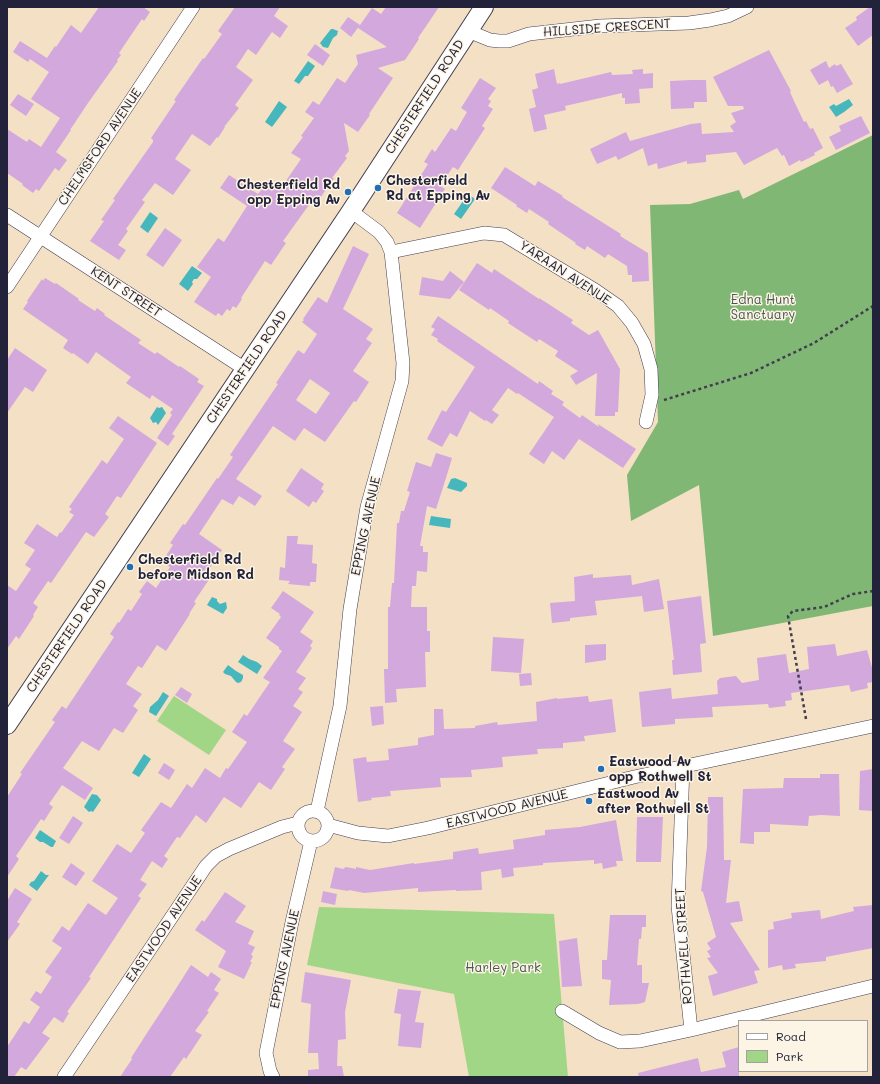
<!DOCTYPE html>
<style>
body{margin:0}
#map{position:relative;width:880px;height:1084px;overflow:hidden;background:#f4e0c4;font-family:Mali,sans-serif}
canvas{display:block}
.frame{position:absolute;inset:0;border:8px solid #22223b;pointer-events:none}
.legend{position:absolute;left:738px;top:1020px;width:130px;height:52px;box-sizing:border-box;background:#fcf5e5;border:1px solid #a5a1a1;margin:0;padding:5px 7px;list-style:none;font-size:12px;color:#22223b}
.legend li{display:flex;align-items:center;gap:8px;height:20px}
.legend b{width:20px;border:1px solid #a5a1a1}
</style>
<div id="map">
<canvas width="880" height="1084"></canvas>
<div class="frame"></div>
<ul class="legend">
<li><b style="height:5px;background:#fff"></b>Road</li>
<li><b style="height:11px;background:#a2d687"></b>Park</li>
</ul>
</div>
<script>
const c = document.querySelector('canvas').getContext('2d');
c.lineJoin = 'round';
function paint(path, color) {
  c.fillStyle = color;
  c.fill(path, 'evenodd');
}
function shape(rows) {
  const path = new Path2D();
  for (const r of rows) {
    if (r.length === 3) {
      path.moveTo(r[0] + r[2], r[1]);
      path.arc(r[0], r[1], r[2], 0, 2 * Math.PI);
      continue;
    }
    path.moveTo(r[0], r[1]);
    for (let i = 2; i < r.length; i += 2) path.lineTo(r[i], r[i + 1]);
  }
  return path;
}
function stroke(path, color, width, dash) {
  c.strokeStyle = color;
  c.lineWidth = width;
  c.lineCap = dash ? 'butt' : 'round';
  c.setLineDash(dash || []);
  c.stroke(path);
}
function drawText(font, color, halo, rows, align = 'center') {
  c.font = font + ' Mali,sans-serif';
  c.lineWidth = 3;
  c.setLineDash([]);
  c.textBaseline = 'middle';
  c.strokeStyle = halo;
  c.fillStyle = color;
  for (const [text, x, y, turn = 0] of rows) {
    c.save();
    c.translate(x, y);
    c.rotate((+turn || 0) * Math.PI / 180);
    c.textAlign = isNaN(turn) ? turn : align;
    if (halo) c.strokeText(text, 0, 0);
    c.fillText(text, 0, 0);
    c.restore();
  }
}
paint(shape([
 [174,696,226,730,209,755,157,721],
 [319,907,554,914,568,1077,469,1077,454,994,307,965]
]), '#a2d687');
paint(shape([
 [873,135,873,606,713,636,699,485,631,521,627,475,658,422,650,205,690,204,739,190,743,199]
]), '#81b774');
paint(shape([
 [331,29,333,29,338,31,337,35,333,38,328,48,323,47,320,43],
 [308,61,315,66,308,76,305,76,299,84,294,81],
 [849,99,853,105,844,112,836,117,829,107,834,104,836,106],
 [279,101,287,107,272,127,265,122],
 [468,194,475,199,461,219,454,214],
 [150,212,158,218,148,233,140,227],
 [192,266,202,273,197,279,194,279,192,282,193,284,188,291,179,284],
 [157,407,159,408,162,407,166,413,158,425,156,422,153,423,150,418],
 [455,478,467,483,467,486,461,492,447,488,451,479],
 [431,516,451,519,450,528,429,525],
 [212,597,217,599,217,601,220,604,226,602,227,608,223,614,207,605],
 [243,655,249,659,257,662,262,666,257,674,238,662],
 [228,665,236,671,243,675,243,678,241,682,238,683,236,682,231,676,225,674,223,672],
 [163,692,169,696,156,716,149,712,150,707,158,700],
 [144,754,151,759,139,777,132,773],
 [92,794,97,795,101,800,93,812,91,811,89,812,84,807],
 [40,830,56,841,53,847,51,847,43,842,40,842,35,838],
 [41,871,46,875,49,875,37,891,29,885,31,882,34,881]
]), '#47b7be');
paint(shape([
 [99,7,143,7,150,12,144,21,142,19,119,53,121,55,117,60,118,61,88,103,70,130,71,130,56,152,67,160,59,171,55,168,39,191,36,189,33,193,22,185,23,184,7,173,7,129,27,142,29,139,41,147,60,118,31,99,49,72,30,59,28,62,13,52,20,41,47,58,55,46,56,47,71,25,81,33],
 [235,7,280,7,274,16,288,26,280,38,272,32,256,55,248,49,236,67,253,80,235,105,239,108,224,127,225,127,218,138,217,137,210,146,192,134,175,159,191,170,173,195,155,183,142,200,145,202,126,229,128,231,118,245,126,250,119,260,90,241,104,221,101,220,115,200,113,199,153,142,153,140,151,138,176,101,174,100,203,58,204,59,222,34,218,31],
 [386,7,439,7,418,38,419,39,405,60,378,68,393,78,369,114,370,115,358,132,344,123,349,151,345,156,347,158,332,178,334,178,318,201,314,198,283,241,286,243,271,265,265,261,241,298,242,299,236,308,233,306,230,311,227,309,222,316,218,313,216,316,194,302,211,277,197,267,218,238,224,242,247,206,220,188,229,175,258,194,269,180,281,188,301,159,291,153,303,137,301,136,314,118,305,112,313,101,319,105,337,78,345,83,358,64,356,55,387,47,358,28,372,8,381,14],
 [870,7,873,7,873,35,858,46,845,28,857,20,856,17],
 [348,17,360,25,351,37,340,28],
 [315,44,330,55,323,66,307,55],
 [769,50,791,91,790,92,794,101,804,122,806,121,810,129,813,128,823,148,814,153,815,155,801,162,800,160,789,166,784,155,782,156,777,148,744,165,736,152,706,155,706,162,687,164,687,161,658,169,657,163,648,166,643,148,618,160,616,156,597,164,590,149,626,132,630,141,691,124,701,123,702,134,734,132,730,126,736,122,731,113,744,109,743,106,728,106,713,77],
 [826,61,829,68,835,64,836,66,841,64,853,84,837,93,833,86,831,87,828,80,819,85,810,70],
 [554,69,557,84,560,83,560,84,611,72,612,75,633,74,632,70,643,69,643,74,653,73,653,88,639,89,640,103,625,104,625,98,622,98,622,93,565,106,566,110,544,115,547,129,534,132,529,109,536,107,532,90,538,88,535,74],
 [480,78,496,88,488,99,491,101,488,106,493,109,482,126,485,128,458,170,453,167,440,186,445,189,420,228,397,213,428,164,424,162,432,149,435,152,451,128,456,131,467,112,461,108],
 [691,80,706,80,707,102,694,102,694,108,671,109,670,81],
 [18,94,34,104,26,116,10,105],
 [861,116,870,133,836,150,829,137,841,131,839,126],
 [505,167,535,186,538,181,563,196,562,197,621,234,620,236,648,253,649,281,632,282,632,275,628,275,627,266,608,254,605,258,587,246,585,250,575,244,576,243,548,224,549,222,529,209,527,213,516,206,517,205,491,188],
 [165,228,182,240,163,267,146,255],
 [353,246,369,254,343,309,373,329,366,339,372,343,353,371,369,382,356,402,354,401,325,442,304,428,295,441,273,426,236,479,262,496,255,506,239,496,233,505,222,499,199,534,222,550,207,572,212,575,194,602,196,603,189,614,190,614,166,651,157,645,142,668,138,666,126,684,142,694,133,706,138,710,123,733,114,728,99,751,82,741,63,768,93,788,85,800,62,785,49,804,53,807,44,821,41,819,16,856,19,859,7,877,7,797,22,774,20,773,55,722,52,720,62,706,66,709,114,637,110,634,118,622,119,623,128,609,131,611,142,594,139,592,147,581,156,588,170,567,162,562,173,545,170,543,183,524,185,525,217,478,218,479,233,457,230,455,278,384,276,383,298,350,304,354,317,334,302,322,304,320,303,319,318,297,327,303],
 [310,379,330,393,316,414,296,400],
 [477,263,492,273,494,269,539,299,539,298,550,305,573,320,571,323,589,335,598,330,620,369,618,412,615,412,615,416,595,416,597,373,576,385,570,376,578,371,555,356,558,351,539,339,537,342,508,323,509,321,490,308,489,310,459,290],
 [450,271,464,282,450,299,419,295,422,277,443,281],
 [45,278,55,284,56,283,79,299,78,300,95,311,97,308,105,314,104,315,141,340,138,343,155,354,157,352,179,367,180,366,199,379,197,382,204,386,172,434,175,436,168,446,157,438,172,415,170,413,173,409,152,395,150,399,126,383,131,377,96,352,88,364,73,353,72,354,63,348,68,340,23,309,28,302,27,301,42,279,43,281],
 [438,316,538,384,539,381,553,391,551,394,564,402,562,405,580,418,582,415,599,427,598,424,636,449,623,468,579,439,564,460,552,451,544,464,529,454,554,417,518,393,517,394,508,388,492,410,499,415,492,424,486,420,485,421,470,411,457,437,450,433,442,447,427,439,442,410,446,412,475,367,437,341,438,339,431,335,435,329,431,327],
 [15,348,47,370,33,392,25,387,7,413,7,360],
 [118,416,157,443,121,498,117,496,105,514,109,517,94,537,86,532,51,583,48,581,33,603,38,607,33,615,34,616,19,639,16,636,7,649,7,585,16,591,31,569,25,565,35,550,24,543,37,524,57,537,60,532,61,533,74,515,69,512,72,509,69,507,102,460,107,464,124,439,109,428],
 [436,453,452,458,446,478,436,509,427,506,420,546,423,546,423,552,428,552,427,572,417,571,416,586,412,586,411,607,427,607,427,631,430,631,430,652,425,652,426,687,396,689,397,702,385,703,384,669,388,669,388,607,390,607,392,583,394,583,397,523,399,523,401,511,404,511,410,492,407,491,416,462,431,467],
 [301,468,324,484,321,489,324,491,316,503,313,501,309,507,286,491],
 [287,536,298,536,297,544,313,545,312,563,317,564,316,582,310,582,310,586,288,584,290,581,279,580,280,567,285,568],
 [593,574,593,578,631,575,632,585,659,579,664,609,644,612,642,596,595,601,597,615,570,618,570,621,552,623,550,603,575,601,574,577],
 [283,591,314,612,300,632,313,641,310,646,312,648,296,672,306,678,298,689,303,692,293,706,302,712,283,741,295,749,282,767,285,769,271,790,259,782,241,808,224,797,206,823,196,815,180,838,177,837,164,856,168,859,162,868,152,861,140,880,147,884,138,896,141,898,89,977,91,978,67,1012,69,1013,63,1023,54,1017,42,1033,50,1038,26,1070,21,1067,14,1077,7,1077,7,1047,24,1021,29,1024,40,1007,30,1000,36,991,41,994,52,977,45,972,62,948,52,941,62,926,69,931,88,903,106,915,118,898,92,881,117,844,131,853,145,833,141,830,161,802,171,808,187,784,192,788,205,768,220,778,226,768,228,769,247,742,232,732,244,714,247,716,270,682,263,678,282,651,279,649,279,647,266,638,281,617,279,615,280,614,271,608],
 [701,596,706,643,700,644,702,672,673,675,672,660,674,660,667,601],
 [493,637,524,639,521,673,491,671],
 [606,644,606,660,585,663,585,645],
 [835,644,837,656,867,650,873,671,873,682,867,683,868,688,851,692,849,685,791,693,792,700,785,701,786,706,769,708,768,704,712,707,713,717,675,719,675,724,642,727,639,692,671,688,672,699,718,694,717,681,720,678,736,676,742,683,759,680,757,658,786,654,789,673,809,669,807,647],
 [531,673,532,685,520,686,519,674],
 [181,687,192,694,187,703,175,695],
 [588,696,589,702,612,699,616,732,584,736,585,741,563,743,563,748,537,749,538,754,502,757,503,767,471,770,472,777,440,778,441,787,390,791,391,796,371,798,372,800,358,802,353,759,366,757,367,762,389,760,388,749,418,745,418,738,434,735,434,709,443,709,444,729,475,728,475,726,497,722,498,725,537,721,536,702,557,698,557,699],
 [383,706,384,724,372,726,370,707],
 [164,763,175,770,169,780,158,773],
 [873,769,873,811,859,810,860,771],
 [820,774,839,774,840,816,821,815,809,816,808,826,770,824,770,832,754,832,754,844,740,843,743,789,783,788,784,778,820,778],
 [708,797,723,797,724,860,731,860,726,903,739,901,743,921,730,923,760,970,754,971,758,983,713,996,708,976,718,973,707,958,711,957,707,951,711,949,707,943,716,937,703,892,701,891,707,847],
 [73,816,83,823,69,844,59,838],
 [637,817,663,817,661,862,636,862],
 [616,820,623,861,616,861,617,866,603,869,602,863,594,864,594,860,543,863,543,865,513,868,514,876,502,878,501,869,481,872,482,890,456,891,456,890,418,892,418,888,364,893,349,890,348,891,330,888,335,867,343,869,346,867,356,869,356,867,370,870,414,863,414,864,453,859,453,852,478,848,479,854,514,849,513,840,545,835,545,830,580,827],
 [71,863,85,873,76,886,62,877],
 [15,888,32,899,17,922,20,924,7,942,7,901],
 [323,891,337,894,335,905,321,902],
 [225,892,246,906,235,922,254,931,248,944,255,947,251,955,253,956,250,962,252,962,244,979,218,967,226,951,195,930,202,920,204,922],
 [873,905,873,948,826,957,826,961,795,964,796,968,783,970,782,965,768,968,768,930,774,929,773,922,792,918,791,913,820,910,821,919,854,911,853,907],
 [610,915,646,915,646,927,642,927,641,939,639,939,637,965,642,965,642,983,649,983,645,1002,638,1004,609,1005,611,980,602,979,602,960,607,960],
 [577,938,582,986,562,987,559,941],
 [191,965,208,977,211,972,221,979,214,990,219,993,207,1011,209,1012,195,1031,202,1035,186,1059,184,1057,170,1077,120,1077,132,1059,131,1058,147,1033,170,998],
 [305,972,351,980,345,1012,346,1039,338,1040,337,1066,342,1066,344,1077,308,1077,308,1070,319,1069,318,1053,308,1053,311,1004,301,1002],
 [398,989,421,991,415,1022,424,1023,421,1048,398,1046,401,1014,394,1013],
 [739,1047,739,1077,639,1077,638,1073,698,1058,701,1072,726,1067,722,1052]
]), '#d2a8dd');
const street = shape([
 [468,31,490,40,499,41,508,41,529,34,600,26,689,23,710,20,728,16,747,7],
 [7,215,245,369],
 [391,252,484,233,504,235,595,290,618,306,632,323,644,344,651,369,652,395,646,422],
 [7,287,193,7],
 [683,766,678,906,691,1030],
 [313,826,15],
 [317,811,340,706,350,609,367,507,402,381,403,363,391,252,387,242,379,232,351,211],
 [328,825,358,833,388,836,428,828,634,777,873,726],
 [562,1011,599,1033,620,1042,640,1041,691,1030,873,986],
 [64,1077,206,866,216,856,229,849,282,827,298,823],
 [273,1077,270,1071,266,1053,292,922,311,841]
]);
const secondary = shape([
 [7,725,351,211,484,7]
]);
stroke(street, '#423e50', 14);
stroke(secondary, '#423e50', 20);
stroke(shape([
 [664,400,751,373,814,343,873,306],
 [806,719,788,616,793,611,824,607,853,594,873,591]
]), '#423e50', 2.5, [3, 3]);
stroke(street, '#fff', 13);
stroke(secondary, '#fff', 18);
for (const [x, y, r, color] of [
 [378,188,4,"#1f6fb2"],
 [348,192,4,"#1f6fb2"],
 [130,567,4,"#1f6fb2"],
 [601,769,4,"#1f6fb2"],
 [589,801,4,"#1f6fb2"]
]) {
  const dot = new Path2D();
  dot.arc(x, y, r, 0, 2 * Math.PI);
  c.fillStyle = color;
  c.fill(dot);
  stroke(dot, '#fcf5e5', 1.5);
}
drawText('13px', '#22223b', '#fcf5e5', [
 ["HILLSIDE CRESCENT",607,28,-4],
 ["CHESTERFIELD ROAD",425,97,-57],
 ["CHELMSFORD AVENUE",100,147,-56],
 ["YARAAN AVENUE",565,273,33],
 ["KENT STREET",126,292,33],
 ["CHESTERFIELD ROAD",247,367,-56],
 ["EPPING AVENUE",366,526,-78],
 ["CHESTERFIELD ROAD",67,636,-56],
 ["EASTWOOD AVENUE",507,809,-14],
 ["EASTWOOD AVENUE",164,929,-56],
 ["ROTHWELL STREET",684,946,-94],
 ["EPPING AVENUE",285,959,-78]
]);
drawText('bold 13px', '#22223b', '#fcf5e5', [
 ["Chesterfield",386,181],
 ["Rd at Epping Av",386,196],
 ["Chesterfield Rd",340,185,"right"],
 ["opp Epping Av",340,200,"right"],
 ["Chesterfield Rd",138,560],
 ["before Midson Rd",138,575],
 ["Eastwood Av",609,762],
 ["opp Rothwell St",609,777],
 ["Eastwood Av",597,794],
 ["after Rothwell St",597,809]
], 'left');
drawText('13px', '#485852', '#fcf5e5', [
 ["Edna Hunt",763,300],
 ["Sanctuary",763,315],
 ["Harley Park",503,968]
]);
</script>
